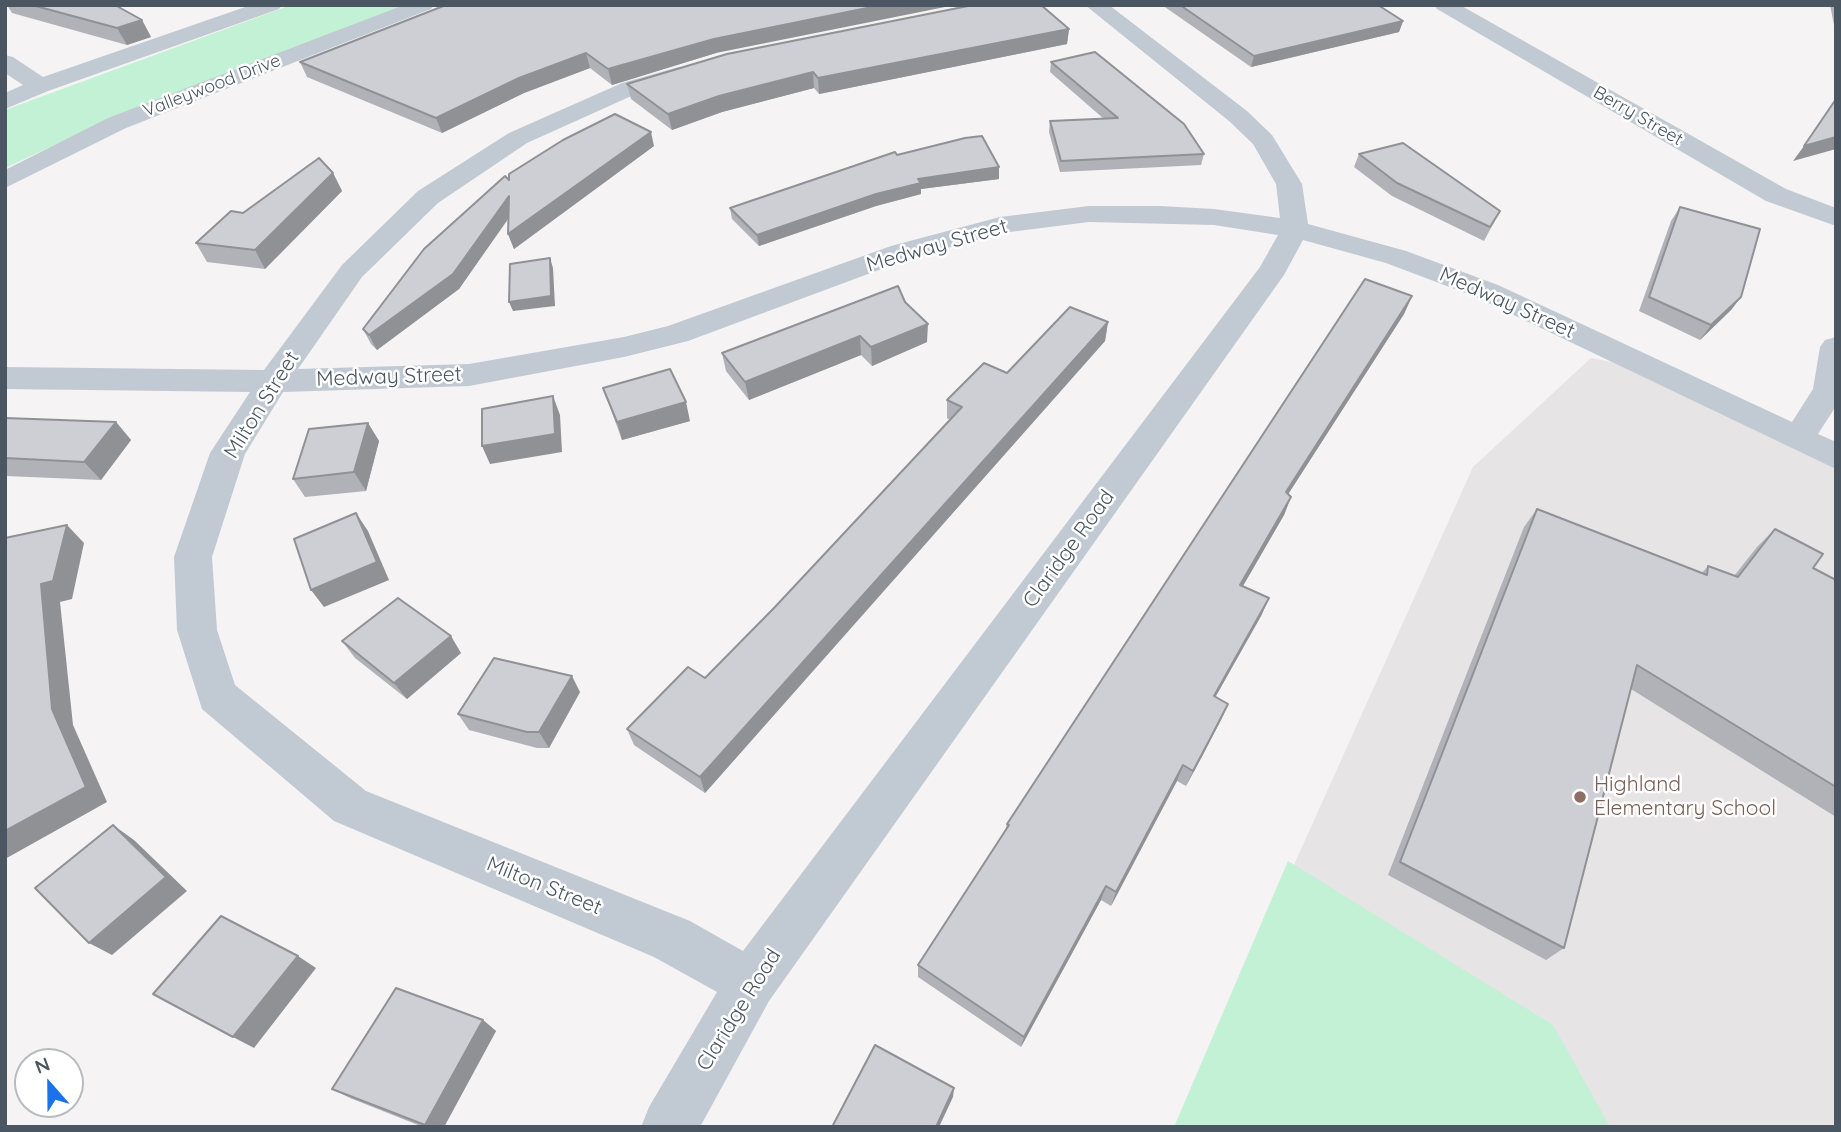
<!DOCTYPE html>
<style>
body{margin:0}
#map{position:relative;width:1841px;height:1132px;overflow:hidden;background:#f5f3f3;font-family:Quicksand,sans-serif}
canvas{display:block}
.frame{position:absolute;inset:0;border:7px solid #4a5661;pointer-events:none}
.north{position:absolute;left:14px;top:1048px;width:70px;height:70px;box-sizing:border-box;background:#fff;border:2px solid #b7bbc0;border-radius:50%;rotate:339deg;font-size:19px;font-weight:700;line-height:28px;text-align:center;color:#4a5661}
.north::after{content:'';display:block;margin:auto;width:24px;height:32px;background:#1a73e8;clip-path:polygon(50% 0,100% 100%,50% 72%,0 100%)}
</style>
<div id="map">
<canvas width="1841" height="1132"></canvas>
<div class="frame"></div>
<div class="north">N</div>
</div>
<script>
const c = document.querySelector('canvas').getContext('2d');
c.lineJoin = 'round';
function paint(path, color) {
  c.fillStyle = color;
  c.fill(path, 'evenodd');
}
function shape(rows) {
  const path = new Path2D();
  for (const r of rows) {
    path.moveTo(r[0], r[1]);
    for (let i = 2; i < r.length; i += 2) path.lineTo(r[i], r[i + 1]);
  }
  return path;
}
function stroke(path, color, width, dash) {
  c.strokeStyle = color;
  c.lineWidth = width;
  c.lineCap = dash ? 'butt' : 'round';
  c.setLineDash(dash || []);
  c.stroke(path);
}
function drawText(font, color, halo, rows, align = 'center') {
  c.font = font + ' Quicksand,sans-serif';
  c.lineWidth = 5;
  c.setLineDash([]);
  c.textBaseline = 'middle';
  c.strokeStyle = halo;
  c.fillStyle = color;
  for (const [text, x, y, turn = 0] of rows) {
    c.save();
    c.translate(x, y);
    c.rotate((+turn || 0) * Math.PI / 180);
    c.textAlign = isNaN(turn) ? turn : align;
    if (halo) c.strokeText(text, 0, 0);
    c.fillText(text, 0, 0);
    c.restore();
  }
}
paint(shape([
 [1591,358,1653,370,1836,459,1836,1127,1176,1127,1473,467]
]), '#e6e4e5');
paint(shape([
 [291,5,407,5,119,115,5,168,5,110],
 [1288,861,1553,1025,1610,1127,1174,1127]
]), '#c3f1d5');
paint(shape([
 [251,5,282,5,279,9,48,91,5,109,5,93,23,85,5,73,5,55,13,57,43,77,251,5],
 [404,5,434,5,431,9,126,128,5,188,5,170,108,118,404,5],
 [1085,5,1109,5,1247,111,1272,135,1302,184,1308,224,1406,251,1498,285,1792,422,1813,389,1820,347,1825,340,1836,337,1836,406,1818,434,1836,442,1836,469,1476,297,1386,263,1303,240,1284,275,769,1001,700,1127,641,1127,649,1107,717,992,654,957,334,821,202,709,177,630,174,557,210,453,250,392,5,389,5,367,264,370,342,265,418,191,509,133,622,83,679,67,687,69,691,74,687,79,638,93,527,143,438,203,362,277,298,369,469,364,624,337,668,326,891,246,1000,217,1089,206,1160,206,1214,209,1280,218,1276,184,1253,144,1229,121,1085,5],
 [1089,222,1214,225,1278,235,1260,267,743,951,690,921,366,791,235,685,217,630,212,557,245,454,283,392,469,386,624,357,688,341,911,258,1002,233,1089,222],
 [1434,5,1460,5,1786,189,1836,208,1836,226,1766,201,1437,9,1434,5]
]), '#c1cad2');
paint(shape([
 [7,5,115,5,142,20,151,37,127,45,12,13],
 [446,5,716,53,612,85,590,68,524,93,442,133,307,77,300,62],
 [1162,5,1378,5,1403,21,1399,32,1251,67],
 [1830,5,1836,5,1836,46,1835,30],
 [1069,29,1067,44,819,94,814,88,722,112,672,130,631,99,627,84],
 [1051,62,1204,154,1201,165,1060,172,1049,132,1050,121,1104,119,1050,72],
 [654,146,514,249,508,234,509,218,459,289,377,350,371,344,363,329,509,180],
 [1359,154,1500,211,1484,241,1392,196,1354,167],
 [897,155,999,167,999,179,921,189,921,194,876,206,759,246,732,219,730,208],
 [333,173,342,191,265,269,207,262,196,243,243,213],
 [1680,207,1741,297,1731,310,1700,340,1639,311,1671,221],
 [1412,296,1404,314,1288,494,1291,497,1284,515,1243,586,1269,598,1261,616,1215,697,1228,704,1204,753,1186,786,1177,781,1111,906,1101,900,1021,1047,918,977,918,965,1005,831,1007,824],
 [905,302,927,342,872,366,861,355,749,400,726,371,722,353],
 [1108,322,1105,341,705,793,634,745,627,729,705,678,774,608,950,420,947,418,947,400,1007,373],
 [603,388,690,421,622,440],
 [5,418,116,422,131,440,101,480,5,476],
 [368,423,379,441,366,491,305,497,293,479],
 [1537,509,1702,573,1708,566,1734,576,1757,547,1775,529,1813,568,1836,580,1836,817,1631,689,1564,948,1546,960,1388,875,1524,527],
 [342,641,461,653,407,699,355,658],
 [580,692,549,748,537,748,469,730,458,714],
 [483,1020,496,1031,444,1127,423,1127,350,1098,332,1089]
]), '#b0b2b7');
paint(shape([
 [882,5,955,5,716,53,612,85,608,69,714,39],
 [142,20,151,37,127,45,117,28],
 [1403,21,1399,32,1251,67,1254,56],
 [1069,29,1067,44,819,94,818,78],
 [586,53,590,68,524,93,442,133,436,118,519,78],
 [813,72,814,88,722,112,672,130,668,114,719,96],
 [651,132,654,146,514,249,508,234],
 [1836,137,1836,149,1793,161,1804,146],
 [999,167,999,179,921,189,921,194,876,206,759,246,757,235,918,179],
 [333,173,342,191,265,269,255,250],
 [509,196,514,210,459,289,377,350,369,335],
 [550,258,553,268,555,306,513,311,509,302],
 [1412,296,1404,314,1278,510,1286,492],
 [1741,297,1731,310,1700,340,1711,325],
 [1108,322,1105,341,705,793,700,777],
 [928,324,927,342,872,366,871,347],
 [860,336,861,355,749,400,745,382],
 [553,396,560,415,562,452,490,464,482,446],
 [686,402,690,421,622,440,617,422],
 [116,422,131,440,101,480,84,462],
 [368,423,379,441,366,491,354,472],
 [1291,497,1284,515,1233,603,1240,585],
 [356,513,368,531,389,580,324,607,311,590],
 [67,525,84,543,72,599,60,602,73,725,107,802,5,859,5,831,52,709,41,584],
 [1269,598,1261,616,1207,712,1214,696],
 [451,636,461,653,407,699,394,683],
 [572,676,580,692,549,748,539,732],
 [1228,704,1221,720,1186,786,1193,771],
 [1183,765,1177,781,1111,906,1116,892],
 [113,825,134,840,187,891,112,955,89,943],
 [1106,886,1101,900,1021,1047,1024,1037],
 [298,956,316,968,254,1048,233,1037],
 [483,1020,496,1031,444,1127,428,1127,425,1125],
 [954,1088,953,1097,939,1127,936,1127]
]), '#909195');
const building = shape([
 [32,5,115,5,142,20,117,28,32,5],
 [446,5,882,5,714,39,608,69,586,53,519,78,436,118,300,62,446,5],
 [973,5,1041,5,1069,29,818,78,813,72,719,96,668,114,627,84,727,54,973,5],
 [1180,5,1378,5,1403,21,1254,56,1180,5],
 [1095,52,1184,124,1204,154,1061,161,1050,121,1118,118,1051,62,1095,52],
 [1836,99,1836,137,1804,146,1836,99],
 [615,114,651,132,508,234,509,196,453,274,369,335,363,329,424,249,505,176,509,180,509,174,563,140,615,114],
 [982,136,999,167,918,179,921,183,876,194,757,235,730,208,895,152,897,155,965,138,982,136],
 [1403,143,1500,211,1490,227,1397,183,1359,154,1403,143],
 [319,158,333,173,255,250,196,243,231,211,243,213,319,158],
 [1680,207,1760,229,1741,297,1711,325,1649,297,1680,207],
 [550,258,551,296,509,302,510,264,550,258],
 [1365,279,1412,296,1286,492,1291,497,1240,585,1269,598,1214,696,1228,704,1211,737,1193,771,1183,765,1116,892,1106,886,1024,1037,918,965,1009,825,1007,824,1365,279],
 [898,286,905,302,928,324,871,347,860,336,745,382,722,353,898,286],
 [1070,307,1108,322,700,777,627,729,688,667,705,678,774,608,962,407,947,400,984,363,1007,373,1070,307],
 [670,369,686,402,617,422,603,388,670,369],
 [553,396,555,434,482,446,482,409,553,396],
 [5,418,116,422,84,462,5,458,5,418],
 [368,423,354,472,293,479,309,429,368,423],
 [1537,509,1707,575,1708,566,1738,577,1775,529,1823,554,1813,568,1836,580,1836,787,1637,665,1564,948,1400,862,1537,509],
 [356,513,377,562,311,590,294,539,356,513],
 [67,525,53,581,41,584,52,709,86,787,5,831,5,538,67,525],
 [398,598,451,636,394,683,342,641,398,598],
 [494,658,572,676,539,732,527,732,458,714,494,658],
 [113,825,166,877,89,943,35,888,113,825],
 [221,916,298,956,233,1037,153,994,221,916],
 [396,988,483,1020,425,1125,332,1089,396,988],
 [875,1045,954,1088,936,1127,832,1127,875,1045]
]);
paint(building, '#cdcfd5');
stroke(building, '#909195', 2);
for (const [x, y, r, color] of [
 [1580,797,7,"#8d6e63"]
]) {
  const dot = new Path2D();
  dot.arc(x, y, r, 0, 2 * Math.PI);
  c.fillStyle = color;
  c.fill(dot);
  stroke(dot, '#fff', 2.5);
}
drawText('18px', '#4a5661', '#fff', [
 ["Valleywood Drive",212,86,-21],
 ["Berry Street",1638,116,30]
]);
drawText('21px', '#4a5661', '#fff', [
 ["Medway Street",937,246,-16],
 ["Medway Street",1507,303,24],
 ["Medway Street",389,377,-2],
 ["Milton Street",262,405,-58],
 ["Claridge Road",1069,549,-54],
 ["Milton Street",544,886,22],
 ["Claridge Road",739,1010,-58]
]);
drawText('21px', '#785e54', '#fff', [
 ["Highland",1594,785],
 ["Elementary School",1594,809]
], 'left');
</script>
